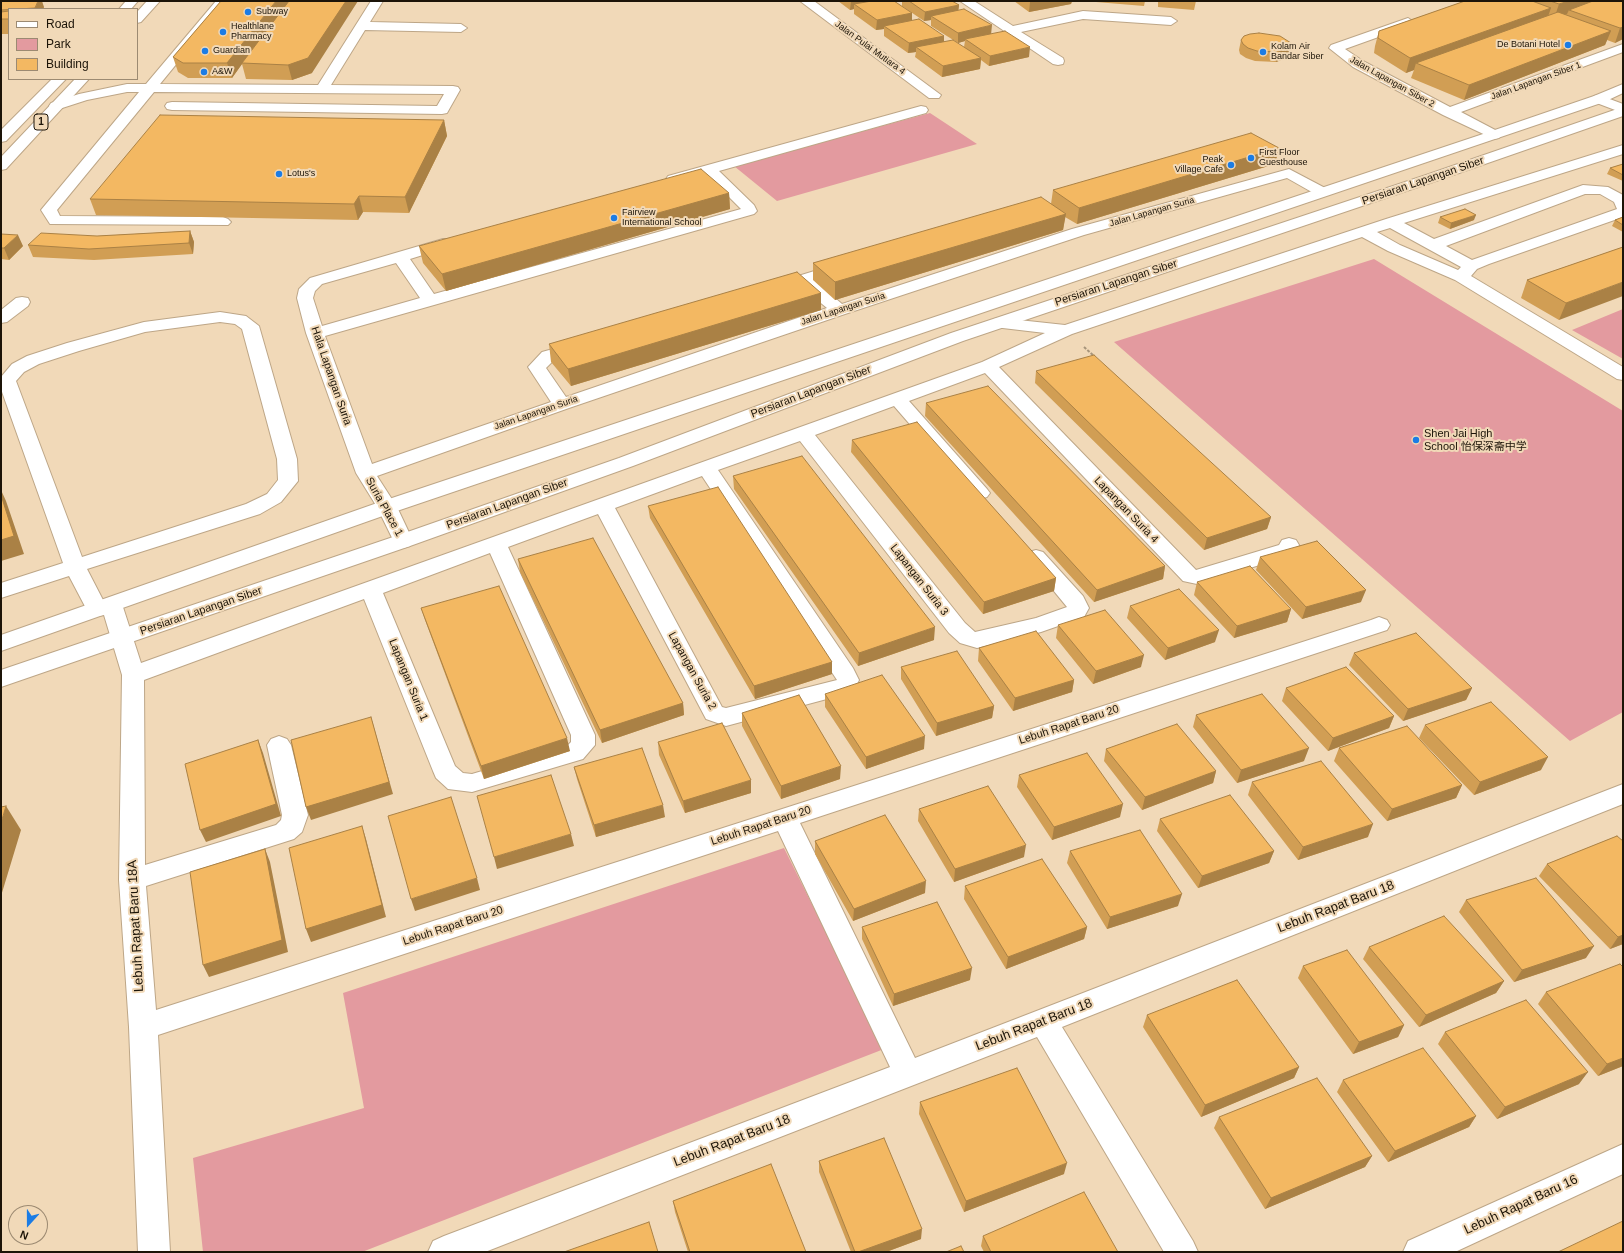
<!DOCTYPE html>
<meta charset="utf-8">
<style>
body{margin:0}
#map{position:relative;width:1624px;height:1253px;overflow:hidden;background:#f1d9b8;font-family:Arial,sans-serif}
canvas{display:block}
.frame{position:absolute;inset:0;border:2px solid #1c1408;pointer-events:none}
.legend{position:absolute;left:8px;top:8px;width:130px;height:72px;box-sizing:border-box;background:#f1d9b8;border:1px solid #9c8a72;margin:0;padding:5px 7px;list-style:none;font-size:12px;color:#1c1408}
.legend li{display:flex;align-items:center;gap:8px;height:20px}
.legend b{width:20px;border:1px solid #9c8a72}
.north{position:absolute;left:8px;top:1205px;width:40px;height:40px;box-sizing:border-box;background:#f1d9b8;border:1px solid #9c8a72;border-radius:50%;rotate:201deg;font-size:11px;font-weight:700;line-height:16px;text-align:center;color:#1c1408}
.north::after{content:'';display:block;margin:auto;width:14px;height:18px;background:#1b7ce5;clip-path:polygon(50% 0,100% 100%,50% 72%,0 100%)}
</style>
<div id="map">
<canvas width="1624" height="1253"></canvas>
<div class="frame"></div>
<ul class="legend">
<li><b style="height:5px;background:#fff"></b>Road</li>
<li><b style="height:11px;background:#e39a9f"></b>Park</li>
<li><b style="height:11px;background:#f3b862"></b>Building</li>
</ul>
<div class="north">N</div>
</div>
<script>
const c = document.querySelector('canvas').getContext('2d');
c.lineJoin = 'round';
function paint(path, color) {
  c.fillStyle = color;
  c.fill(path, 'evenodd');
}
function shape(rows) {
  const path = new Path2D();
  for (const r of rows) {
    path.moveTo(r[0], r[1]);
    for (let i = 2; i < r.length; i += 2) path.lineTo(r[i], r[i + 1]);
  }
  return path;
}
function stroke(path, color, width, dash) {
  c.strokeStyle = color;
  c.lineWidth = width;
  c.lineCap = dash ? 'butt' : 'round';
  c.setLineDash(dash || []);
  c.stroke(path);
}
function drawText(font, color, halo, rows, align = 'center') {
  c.font = font + ' Arial,"Noto Sans SC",sans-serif';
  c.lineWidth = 4;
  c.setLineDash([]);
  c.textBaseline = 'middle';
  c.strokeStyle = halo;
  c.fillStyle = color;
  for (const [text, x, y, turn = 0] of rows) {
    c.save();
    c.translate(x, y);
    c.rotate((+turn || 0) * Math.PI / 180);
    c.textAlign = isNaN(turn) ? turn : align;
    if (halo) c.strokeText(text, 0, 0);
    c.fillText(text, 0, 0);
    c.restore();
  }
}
paint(shape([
 [930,113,977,144,777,201,734,166],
 [1374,259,1623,411,1623,712,1570,741,1114,342],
 [1623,309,1623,359,1572,330],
 [784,848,884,1049,362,1252,203,1252,193,1158,364,1108,343,993]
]), '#e39a9f');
const minor = shape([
 [216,1,228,1,160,84,318,85,371,1,383,1,370,22,461,24,467,28,461,32,365,30,331,85,453,86,458,87,460,90,447,113,442,114,172,110,167,109,165,106,167,103,172,102,437,106,444,94,154,92,57,210,60,216,223,217,228,219,231,222,228,225,50,224,41,210,139,92,127,92,87,100,56,110,51,109,49,106,51,103,79,94,127,84,146,84,216,1],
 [800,1,814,1,941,95,939,98,929,98,800,1],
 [960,1,974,1,1013,26,1083,11,1171,17,1177,21,1171,25,1083,19,1021,32,1063,58,1064,61,1063,64,1058,65,1053,64,960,1],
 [1408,18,1414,22,1412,25,1345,49,1363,61,1450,107,1623,44,1623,52,1461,112,1499,132,1501,135,1499,138,1494,139,1443,115,1353,67,1329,48,1331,45,1408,18],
 [1599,95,1623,104,1623,113,1594,102,1592,99,1594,96,1599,95],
 [921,106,926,107,928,110,926,113,719,171,754,205,757,211,754,214,325,336,372,464,551,402,528,367,542,352,578,342,584,343,587,347,584,351,554,360,546,368,566,397,827,308,800,286,778,293,772,292,770,288,772,284,834,265,840,263,846,265,848,268,846,271,815,281,842,304,1072,229,1289,169,1327,189,1330,192,1327,195,1322,197,1317,195,1287,178,1084,235,845,314,569,408,377,476,397,507,413,541,410,546,403,548,396,546,377,507,356,473,306,333,297,298,299,289,310,278,443,239,455,239,457,242,455,245,410,259,434,294,741,209,706,174,673,183,668,182,666,179,668,176,921,106],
 [396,263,420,298,322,326,313,298,315,291,322,284,396,263],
 [1623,145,1623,154,1404,223,1434,239,1583,185,1608,187,1623,195,1623,217,1489,264,1477,269,1471,276,1623,367,1623,380,1617,379,1455,280,1388,251,1362,237,1072,334,999,367,1196,570,1279,545,1282,540,1289,538,1296,540,1299,545,1296,554,1197,584,1183,581,985,373,909,401,987,489,990,493,987,497,980,499,973,497,894,406,815,435,965,623,975,632,1036,618,1067,607,1026,557,1029,552,1036,550,1043,552,1083,596,1089,608,1084,617,1041,632,977,648,960,643,949,633,800,441,718,470,853,668,859,680,853,692,726,726,706,719,598,514,508,547,595,735,595,745,583,759,472,792,448,789,436,778,433,771,364,599,144,680,145,865,276,825,281,820,282,815,267,745,271,739,279,736,287,739,291,745,308,815,302,832,294,839,146,886,156,1010,1371,620,1379,617,1387,620,1390,625,1387,630,800,823,915,1058,1623,784,1623,804,1062,1027,1193,1241,1198,1252,1164,1252,1037,1037,485,1252,428,1252,433,1241,444,1236,890,1067,778,831,158,1035,170,1252,138,1252,129,1027,119,880,122,675,104,615,97,616,89,614,69,576,1,598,1,583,63,563,1,389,1,377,12,364,27,356,67,343,144,322,220,312,246,316,259,326,297,459,298,481,281,502,260,514,87,569,103,600,111,597,119,599,122,604,141,663,982,362,1045,333,994,327,991,323,994,319,1000,318,1065,325,1386,219,1623,145],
 [1585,194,1600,194,1614,202,1617,209,1472,260,1446,246,1585,194],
 [1390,228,1461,267,1458,270,1400,245,1377,232,1390,228],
 [220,322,235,324,242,329,277,459,278,480,267,494,246,504,82,557,16,381,24,372,39,364,79,351,145,332,220,322],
 [702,476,835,677,837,680,726,708,722,707,615,508,702,476],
 [490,553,571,735,571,742,567,746,472,774,463,773,455,766,383,593,490,553],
 [22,297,28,298,30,302,28,306,7,322,1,323,1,310,16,298,22,297],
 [1623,1144,1623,1174,1455,1252,1403,1252,1408,1241,1623,1144]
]);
const major = shape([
 [1623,84,1623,93,1604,102,394,512,1,651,1,635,380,502,1489,132,1594,96,1623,84],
 [1623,107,1623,116,1436,181,963,341,633,466,410,546,1,687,1,670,396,536,619,458,951,333,1426,175,1623,107]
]);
const highway = shape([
 [126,1,138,1,131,9,119,9,126,1],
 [147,1,160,1,141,22,137,23,137,12,147,1],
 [52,79,66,79,6,141,1,142,1,130,52,79],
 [75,79,89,79,6,169,1,170,1,157,75,79]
]);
stroke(minor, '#bda687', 2);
stroke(major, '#bda687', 2);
stroke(highway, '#bda687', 2);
stroke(shape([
 [1084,347,1095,357]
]), '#a7957b', 2, [3, 1.5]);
paint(minor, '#fff');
paint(major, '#fff');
paint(highway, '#fff');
paint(shape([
 [1,1,44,7,43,9,9,9,9,34,1,34],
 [221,1,312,73,292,80,246,79,242,64,232,78,188,78,178,72,173,57],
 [838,1,894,1,912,13,912,21,944,36,944,41,964,47,965,41,958,43,931,26,931,20,924,21,902,6,902,1,952,1,959,5,958,10,991,34,1029,57,989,66,981,60,980,69,942,77,915,57,916,52,908,53,884,36,884,29,876,30,854,14,854,9,850,10],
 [1014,1,1072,1,1071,4,1029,12],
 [1096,1,1145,1,1144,6,1096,2],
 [1158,1,1196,1,1194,10,1158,7],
 [1465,1,1623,1,1623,39,1615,43,1607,40,1605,45,1464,100,1411,78,1414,70,1406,73,1374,53,1375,46,1379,31],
 [1244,36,1289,57,1276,62,1255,61,1246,58,1240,54,1239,50,1241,40],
 [444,120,447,136,409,213,363,212,358,220,96,215,90,199],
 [1279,148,1275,164,1077,224,1065,217,1063,230,835,300,813,280,813,263,1051,204,1053,190],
 [1623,164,1623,181,1607,174,1610,168],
 [729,193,730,209,446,291,423,263,419,246],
 [1440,217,1474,220,1450,229,1438,223],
 [1623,217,1623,232,1612,226,1615,220],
 [190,231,194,242,193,254,94,260,33,257,28,245,97,236],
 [1,234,23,246,9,260,1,259],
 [1623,247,1559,320,1521,298,1527,280],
 [821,293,821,310,571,386,551,362,549,344],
 [1036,371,1271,517,1267,529,1204,550,1035,383],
 [926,403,1165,566,1163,579,1094,602,925,416],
 [852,440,1056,578,1054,591,983,614,851,452],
 [733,476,934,640,858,666,734,489],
 [648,506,832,662,832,674,755,699,650,518],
 [1260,557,1361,602,1302,619,1256,570],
 [518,559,683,703,684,715,602,743,520,572],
 [1197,582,1291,609,1287,622,1234,638,1194,595],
 [1130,606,1215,642,1165,660,1127,618],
 [421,608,570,751,484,779,425,620],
 [1058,625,1141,667,1093,684,1056,638],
 [979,648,1074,680,1072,692,1013,711,978,661],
 [1354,653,1472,688,1466,700,1403,721,1349,665],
 [901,667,994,706,992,718,936,736,901,679],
 [1286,688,1394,716,1389,728,1328,751,1282,701],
 [825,694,924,749,866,769,825,707],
 [742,713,840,779,781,799,742,726],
 [1196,715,1304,761,1237,783,1193,727],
 [1425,725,1541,770,1474,795,1419,738],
 [658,742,751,793,685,813,659,755],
 [1339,748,1462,785,1456,798,1387,821,1334,761],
 [1106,749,1216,771,1213,783,1142,810,1104,761],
 [574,767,665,817,596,837,577,779],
 [1019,775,1120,817,1052,840,1017,787],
 [1252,782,1368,837,1298,860,1248,795],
 [919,809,1024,857,954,882,918,821],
 [1160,819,1274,851,1269,863,1198,888,1157,831],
 [1617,836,1623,944,1610,949,1539,876,1547,864],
 [815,841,925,893,853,921,815,854],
 [1070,851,1178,906,1107,929,1067,863],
 [965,886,1087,927,1084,939,1006,969,964,899],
 [1466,900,1586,958,1514,982,1459,912],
 [862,927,970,980,893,1006,862,939],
 [1369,947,1504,981,1496,993,1419,1027,1363,959],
 [1303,966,1404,1025,1398,1037,1353,1054,1298,978],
 [1623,967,1623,1066,1598,1076,1538,1004,1546,992],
 [1147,1015,1299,1067,1294,1078,1201,1117,1143,1027],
 [1445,1032,1579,1084,1497,1119,1438,1044],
 [1343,1080,1476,1116,1469,1127,1388,1162,1337,1092],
 [920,1102,1064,1174,964,1212,919,1114],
 [1219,1117,1372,1156,1365,1167,1265,1209,1214,1128],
 [819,1161,921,1239,886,1252,851,1252,819,1172],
 [673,1201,806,1252,688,1252,675,1212],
 [983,1236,1118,1252,984,1252,981,1246]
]), '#d19e54');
paint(shape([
 [38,1,42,1,44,7,43,9,35,9,35,8],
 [276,1,291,1,242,63,242,64,232,78,227,63],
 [346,1,358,1,312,73,292,80,288,65],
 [851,1,884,1,854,4,854,9,850,10],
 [1035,1,1072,1,1071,4,1029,12,1030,2],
 [1569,1,1605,1,1569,10,1567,14,1554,19,1559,4],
 [959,5,958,15,931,16,931,20,924,21,925,12],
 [1551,8,1546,22,1416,63,1414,70,1406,73,1410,58],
 [912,13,912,23,884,26,884,29,876,30,877,20],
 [992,25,991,35,965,39,965,41,958,43,958,33],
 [1623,27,1623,39,1615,43,1620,28],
 [1611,31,1605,45,1464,100,1469,85],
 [944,36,944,46,916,47,916,52,908,53,909,43],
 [1030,47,1029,57,989,66,990,56],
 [1291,47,1289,57,1276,62,1278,52],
 [981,58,980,69,942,77,943,66],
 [444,120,447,136,409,213,405,197],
 [1279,148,1275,164,1077,224,1079,208],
 [729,193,730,209,446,291,442,274],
 [359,196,363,212,358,220,354,204],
 [1066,214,1063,230,835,300,835,282],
 [1476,215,1474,220,1450,229,1451,223],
 [190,231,194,242,193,254,189,243],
 [18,235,23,246,9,260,4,248],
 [1623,282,1623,296,1559,320,1566,303],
 [821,293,821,310,571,386,568,369],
 [1,490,6,501,24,554,1,561],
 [1271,517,1267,529,1204,550,1207,538],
 [1165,566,1163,579,1094,602,1097,590],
 [1056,578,1054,591,983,614,984,602],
 [1366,590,1361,602,1302,619,1306,607],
 [1291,609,1287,622,1234,638,1237,626],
 [935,627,934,640,858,666,859,653],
 [1219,630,1215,642,1165,660,1168,648],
 [1144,655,1141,667,1093,684,1096,671],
 [832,662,832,674,755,699,754,686],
 [1074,680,1072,692,1013,711,1015,698],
 [1472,688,1466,700,1403,721,1408,709],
 [683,703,684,715,602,743,600,730],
 [994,706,992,718,936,736,937,723],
 [1394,716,1389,728,1328,751,1333,738],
 [371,717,393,794,311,820,306,807],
 [925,736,924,749,866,769,866,757],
 [567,738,570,751,484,779,481,766],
 [258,740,263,753,281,816,206,842,200,830],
 [1309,748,1304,761,1237,783,1241,770],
 [1548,757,1541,770,1474,795,1480,782],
 [841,766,840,779,781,799,781,786],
 [1216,771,1213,783,1142,810,1145,797],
 [751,780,751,793,685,813,683,801],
 [1462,785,1456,798,1387,821,1392,809],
 [1123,804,1120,817,1052,840,1054,827],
 [663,805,665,817,596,837,594,825],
 [6,806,21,830,1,896,1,823],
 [1373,824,1368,837,1298,860,1303,847],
 [362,826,366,839,386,917,311,942,306,929],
 [571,834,574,846,497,869,494,857],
 [1026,845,1024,857,954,882,955,869],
 [265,849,270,862,288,952,209,977,203,965],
 [1274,851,1269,863,1198,888,1202,876],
 [477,878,480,890,415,911,411,899],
 [926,881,925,893,853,921,854,909],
 [1182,894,1178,906,1107,929,1110,917],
 [1087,927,1084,939,1006,969,1008,957],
 [1623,935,1623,944,1610,949,1618,937],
 [1594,946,1586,958,1514,982,1522,970],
 [972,968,970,980,893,1006,894,994],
 [1504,981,1496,993,1419,1027,1426,1015],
 [1404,1025,1398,1037,1353,1054,1359,1042],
 [1623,1058,1623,1066,1598,1076,1607,1064],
 [1299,1067,1294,1078,1201,1117,1205,1105],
 [1588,1072,1579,1084,1497,1119,1505,1107],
 [1476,1116,1469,1127,1388,1162,1395,1151],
 [1372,1156,1365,1167,1265,1209,1271,1198],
 [1067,1163,1064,1174,964,1212,966,1201],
 [922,1229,921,1239,886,1252,858,1252]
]), '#aa8145');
const building = shape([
 [1,1,38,1,35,8,1,10,1,1],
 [221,1,276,1,227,63,183,63,173,57,221,1],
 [289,1,346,1,308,58,288,65,242,63,289,1],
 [872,1,894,1,912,13,877,20,854,4,872,1],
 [909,1,952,1,959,5,925,12,909,1],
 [1465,1,1532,1,1551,8,1410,58,1378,38,1379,31,1465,1],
 [1550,1,1569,1,1559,4,1550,1],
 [1593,1,1623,1,1623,27,1620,28,1569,10,1593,1],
 [964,9,992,25,958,33,931,16,964,9],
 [9,11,9,19,1,19,1,12,9,11],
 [1558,12,1611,31,1469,85,1416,63,1558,12],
 [919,19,944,36,909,43,884,26,919,19],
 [1005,31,1030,47,990,56,965,39,1005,31],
 [1259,33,1280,36,1291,43,1291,47,1278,52,1257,51,1248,48,1243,44,1241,40,1244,36,1250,34,1259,33],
 [953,40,981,58,943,66,916,47,953,40],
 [160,115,444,120,405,197,359,196,354,204,90,199,160,115],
 [1251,133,1279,148,1079,208,1053,190,1251,133],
 [1623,164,1623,175,1610,168,1623,164],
 [701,169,729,193,442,274,419,246,701,169],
 [1041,197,1066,214,835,282,813,263,1041,197],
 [1465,209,1476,215,1451,223,1440,217,1465,209],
 [1623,217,1623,225,1615,220,1623,217],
 [190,231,189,243,89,249,28,245,41,233,97,236,190,231],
 [1,234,18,235,4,248,1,248,1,234],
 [1623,247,1623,282,1566,303,1527,280,1623,247],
 [797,272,821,293,568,369,549,344,797,272],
 [1094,355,1271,517,1207,538,1036,371,1094,355],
 [988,386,1165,566,1097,590,926,403,988,386],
 [917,422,1056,578,984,602,852,440,917,422],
 [802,456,935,627,859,653,733,476,802,456],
 [718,487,832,662,754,686,648,506,718,487],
 [1,495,14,536,1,540,1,495],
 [593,538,683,703,600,730,518,559,593,538],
 [1317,541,1366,590,1306,607,1260,557,1317,541],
 [1250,566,1291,609,1237,626,1197,582,1250,566],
 [499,586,567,738,481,766,421,608,499,586],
 [1179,589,1219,630,1168,648,1130,606,1179,589],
 [1105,610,1144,655,1096,671,1058,625,1105,610],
 [1036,631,1074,680,1015,698,979,648,1036,631],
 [1416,633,1472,688,1408,709,1354,653,1416,633],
 [957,651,994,706,937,723,901,667,957,651],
 [1346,667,1394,716,1333,738,1286,688,1346,667],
 [882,675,925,736,866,757,825,694,882,675],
 [1262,694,1309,748,1241,770,1196,715,1262,694],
 [799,695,841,766,781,786,742,713,799,695],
 [1491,702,1548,757,1480,782,1425,725,1491,702],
 [371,717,389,782,306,807,291,740,371,717],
 [722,723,751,780,683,801,658,742,722,723],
 [1177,724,1216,771,1145,797,1106,749,1177,724],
 [1407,726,1462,785,1392,809,1339,748,1407,726],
 [258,740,276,804,200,830,185,764,258,740],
 [642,748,663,805,594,825,574,767,642,748],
 [1087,753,1123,804,1054,827,1019,775,1087,753],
 [1321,761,1373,824,1303,847,1252,782,1321,761],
 [551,775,571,834,494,857,477,796,551,775],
 [988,786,1026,845,955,869,919,809,988,786],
 [1230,795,1274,851,1202,876,1160,819,1230,795],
 [451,797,477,878,411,899,388,816,451,797],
 [6,806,1,823,1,807,6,806],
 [885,815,926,881,854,909,815,841,885,815],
 [362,826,382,905,306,929,289,848,362,826],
 [1140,830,1182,894,1110,917,1070,851,1140,830],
 [1617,836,1623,841,1623,935,1618,937,1547,864,1617,836],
 [265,849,282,940,203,965,190,872,265,849],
 [1042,859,1087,927,1008,957,965,886,1042,859],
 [1536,878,1594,946,1522,970,1466,900,1536,878],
 [937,902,972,968,894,994,862,927,937,902],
 [1444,916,1504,981,1426,1015,1369,947,1444,916],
 [1347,950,1404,1025,1359,1042,1303,966,1347,950],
 [1620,964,1623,967,1623,1058,1607,1064,1546,992,1620,964],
 [1237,980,1299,1067,1205,1105,1147,1015,1237,980],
 [1526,1000,1588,1072,1505,1107,1445,1032,1526,1000],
 [1423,1048,1476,1116,1395,1151,1343,1080,1423,1048],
 [1017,1068,1067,1163,966,1201,920,1102,1017,1068],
 [1317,1078,1372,1156,1271,1198,1219,1117,1317,1078],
 [884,1138,922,1229,858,1252,855,1252,819,1161,884,1138],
 [771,1164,806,1252,690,1252,673,1201,771,1164],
 [1084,1192,1118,1252,991,1252,983,1236,1084,1192],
 [1623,1221,1623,1252,1558,1252,1623,1221],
 [649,1222,658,1252,564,1252,649,1222],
 [961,1246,964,1252,946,1252,961,1246]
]);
paint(building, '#f3b862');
stroke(building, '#aa8145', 1);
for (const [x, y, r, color] of [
 [248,12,4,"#1b7ce5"],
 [223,32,4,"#1b7ce5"],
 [1568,45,4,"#1b7ce5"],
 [205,51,4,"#1b7ce5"],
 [1263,52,4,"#1b7ce5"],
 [204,72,4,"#1b7ce5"],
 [1251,158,4,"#1b7ce5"],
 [1231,165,4,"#1b7ce5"],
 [279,174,4,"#1b7ce5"],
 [614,218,4,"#1b7ce5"],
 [1416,440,4,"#1b7ce5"]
]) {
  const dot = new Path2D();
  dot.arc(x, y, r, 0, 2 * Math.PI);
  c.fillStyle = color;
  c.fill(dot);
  stroke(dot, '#f1d9b8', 1.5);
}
drawText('9px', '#1c1408', '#f1d9b8', [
 ["Subway",256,12],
 ["Healthlane",231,27],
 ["Pharmacy",231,37],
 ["De Botani Hotel",1560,45,"right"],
 ["Kolam Air",1271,47],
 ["Bandar Siber",1271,57],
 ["Guardian",213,51],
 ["A&W",212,72],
 ["First Floor",1259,153],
 ["Guesthouse",1259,163],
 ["Peak",1223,160,"right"],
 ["Village Cafe",1223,170,"right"],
 ["Lotus's",287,174],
 ["Fairview",622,213],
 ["International School",622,223]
], 'left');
drawText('9px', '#1c1408', '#f1d9b8', [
 ["Jalan Pulai Mutiara 4",870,48,36],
 ["Jalan Lapangan Siber 1",1536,81,-20],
 ["Jalan Lapangan Siber 2",1392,82,29],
 ["Jalan Lapangan Suria",1152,212,-16],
 ["Jalan Lapangan Suria",843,309,-18],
 ["Jalan Lapangan Suria",536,413,-19]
]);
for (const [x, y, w] of [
 [41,122,14]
]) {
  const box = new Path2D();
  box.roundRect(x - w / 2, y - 8, w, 16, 3);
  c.fillStyle = '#f1d9b8';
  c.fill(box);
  stroke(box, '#1c1408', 1);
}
drawText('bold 10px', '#1c1408', null, [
 ["1",41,122]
]);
drawText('11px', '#1c1408', '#f1d9b8', [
 ["Persiaran Lapangan Siber",1423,181,-19],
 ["Persiaran Lapangan Siber",1116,283,-18],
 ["Hala Lapangan Suria",331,376,71],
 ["Persiaran Lapangan Siber",811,392,-21],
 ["Persiaran Lapangan Siber",507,504,-20],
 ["Suria Place 1",384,507,61],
 ["Lapangan Suria 4",1126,510,46],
 ["Lapangan Suria 3",919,580,52],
 ["Persiaran Lapangan Siber",201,611,-19],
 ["Lapangan Suria 2",692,671,61],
 ["Lapangan Suria 1",408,680,68],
 ["Lebuh Rapat Baru 20",1069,725,-18],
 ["Lebuh Rapat Baru 20",761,826,-18],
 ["Lebuh Rapat Baru 20",453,926,-18]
]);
drawText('11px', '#1c1408', '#f1d9b8', [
 ["Shen Jai High",1424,434],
 ["School 怡保深斋中学",1424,447]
], 'left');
drawText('13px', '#1c1408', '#f1d9b8', [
 ["Lebuh Rapat Baru 18",1336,907,-21],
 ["Lebuh Rapat Baru 18A",136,926,-93],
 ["Lebuh Rapat Baru 18",1034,1025,-21],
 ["Lebuh Rapat Baru 18",732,1141,-21],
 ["Lebuh Rapat Baru 16",1521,1205,-25]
]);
</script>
